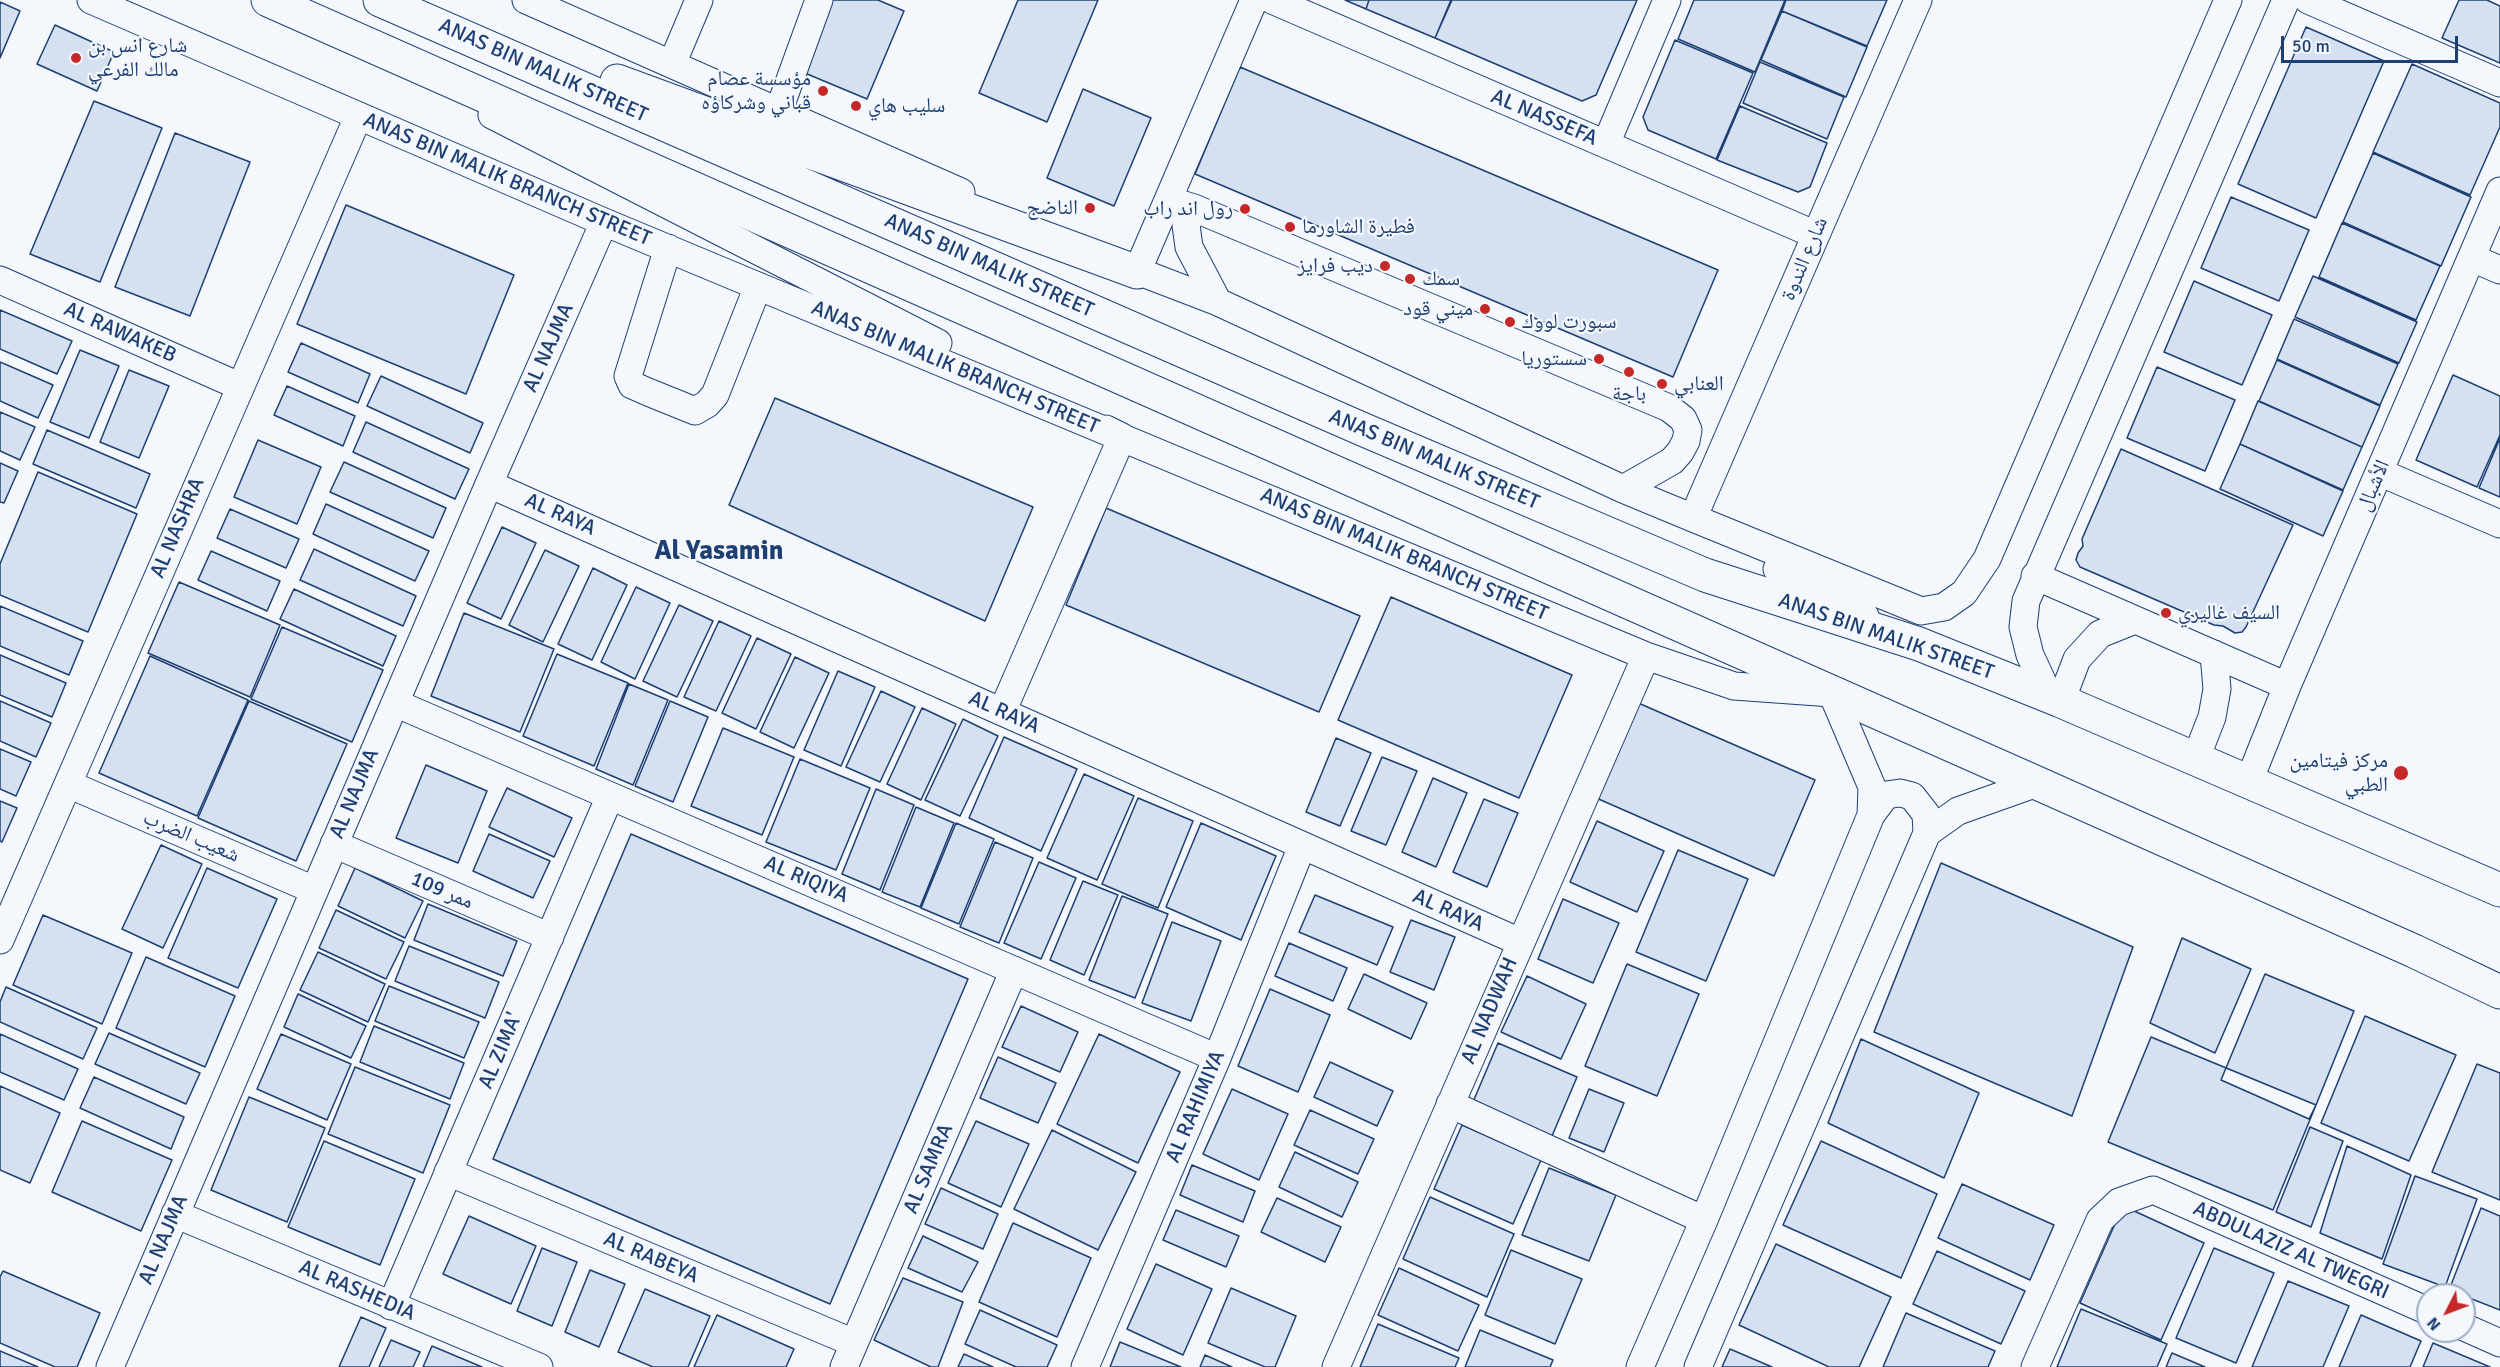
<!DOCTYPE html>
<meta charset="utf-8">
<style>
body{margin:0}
#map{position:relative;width:2500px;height:1367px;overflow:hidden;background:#f4f7fb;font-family:Signika,sans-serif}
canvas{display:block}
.north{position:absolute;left:2416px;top:1283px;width:60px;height:60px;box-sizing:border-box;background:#f4f7fb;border:2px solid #9eadc5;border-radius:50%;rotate:228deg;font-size:16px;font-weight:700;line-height:24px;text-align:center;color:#1d3f73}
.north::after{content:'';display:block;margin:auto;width:21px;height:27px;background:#c62828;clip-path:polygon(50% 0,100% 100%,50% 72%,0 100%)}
.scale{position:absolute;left:2281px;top:36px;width:177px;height:27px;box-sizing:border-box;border:3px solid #1d3f73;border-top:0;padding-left:8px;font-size:18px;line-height:21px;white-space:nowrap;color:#1d3f73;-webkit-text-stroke:4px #f4f7fb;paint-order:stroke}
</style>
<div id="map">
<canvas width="2500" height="1367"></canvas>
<div class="north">N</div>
<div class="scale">50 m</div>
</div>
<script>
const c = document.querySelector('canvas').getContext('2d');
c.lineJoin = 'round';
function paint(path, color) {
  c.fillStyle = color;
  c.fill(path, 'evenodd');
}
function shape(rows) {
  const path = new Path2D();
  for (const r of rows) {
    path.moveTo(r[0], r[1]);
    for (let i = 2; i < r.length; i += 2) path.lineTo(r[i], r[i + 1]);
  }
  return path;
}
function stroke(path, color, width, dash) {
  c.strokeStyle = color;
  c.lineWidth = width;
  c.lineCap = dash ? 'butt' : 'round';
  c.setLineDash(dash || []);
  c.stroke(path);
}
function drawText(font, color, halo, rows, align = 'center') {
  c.font = font + ' Signika,"Noto Naskh Arabic",sans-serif';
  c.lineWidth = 4.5;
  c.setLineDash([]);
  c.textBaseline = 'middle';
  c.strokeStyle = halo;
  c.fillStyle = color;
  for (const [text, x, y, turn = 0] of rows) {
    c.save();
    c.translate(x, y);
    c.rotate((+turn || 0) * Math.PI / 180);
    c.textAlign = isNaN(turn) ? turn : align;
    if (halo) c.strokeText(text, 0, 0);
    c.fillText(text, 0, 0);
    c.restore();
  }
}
const building = shape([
 [829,0,878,0,904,11,867,99,800,71,829,0],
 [1018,0,1098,0,1047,122,979,93,1018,0],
 [1345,0,1369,0,1366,9,1345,0],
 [1369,0,1451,0,1435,38,1366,9,1369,0],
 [1452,0,1637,0,1596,95,1582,101,1435,38,1452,0],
 [1694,0,1785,0,1755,72,1678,39,1694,0],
 [1786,0,1887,0,1867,46,1782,11,1786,0],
 [2459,0,2487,0,2500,6,2500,63,2442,38,2459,0],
 [0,2,20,11,0,58,0,2],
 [1782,11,1867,47,1846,97,1761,60,1782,11],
 [55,25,114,52,97,91,37,64,55,25],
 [2306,27,2384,61,2316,218,2238,184,2306,27],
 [1675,40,1753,73,1716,159,1648,130,1643,117,1675,40],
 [1760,62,1844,97,1827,139,1743,103,1760,62],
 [2412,64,2500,103,2500,127,2470,195,2373,152,2412,64],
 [1240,67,1718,270,1673,377,1195,174,1240,67],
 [1083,89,1151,118,1114,206,1047,178,1083,89],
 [94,101,162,128,100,282,30,254,94,101],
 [1740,106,1827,143,1810,187,1798,192,1717,160,1740,106],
 [175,133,250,162,190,316,115,287,175,133],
 [2373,153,2471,197,2441,266,2343,222,2373,153],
 [2231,197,2309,230,2279,301,2201,268,2231,197],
 [346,205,514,275,466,394,297,324,346,205],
 [2342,223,2440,266,2416,320,2319,277,2342,223],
 [2313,276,2417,322,2399,363,2295,317,2313,276],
 [2194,281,2272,315,2242,385,2164,352,2194,281],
 [0,310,72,341,57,374,0,349,0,310],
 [2294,319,2398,364,2380,405,2277,359,2294,319],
 [301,343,370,374,358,403,288,372,301,343],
 [80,350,119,366,89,438,50,422,80,350],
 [2277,360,2380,406,2362,447,2259,401,2277,360],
 [0,362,53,385,38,418,0,401,0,362],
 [2157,367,2235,400,2205,471,2127,438,2157,367],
 [129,370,169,386,139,458,100,442,129,370],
 [2453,375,2500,396,2500,435,2477,487,2416,460,2453,375],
 [381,376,483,423,470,453,367,406,381,376],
 [287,386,355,416,343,446,274,415,287,386],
 [775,398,1033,507,985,621,729,505,775,398],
 [2258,401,2362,447,2343,490,2240,444,2258,401],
 [0,412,35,427,20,460,0,451,0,412],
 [366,422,469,469,455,499,353,452,366,422],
 [47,430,150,474,136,508,33,464,47,430],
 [2500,438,2500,497,2479,488,2500,438],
 [258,440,321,467,297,524,234,497,258,440],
 [2240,444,2343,491,2323,536,2220,489,2240,444],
 [2121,449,2293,525,2246,627,2242,632,2235,633,2223,626,2214,625,2080,567,2076,560,2078,553,2083,546,2082,539,2121,449],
 [344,462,446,508,433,538,330,492,344,462],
 [0,463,18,471,4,503,0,502,0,463],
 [38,472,137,514,88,632,0,595,0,564,38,472],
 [326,504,429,551,415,581,313,534,326,504],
 [1106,508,1360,616,1319,712,1066,605,1106,508],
 [230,509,299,539,286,568,217,538,230,509],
 [502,527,536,543,501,619,467,603,502,527],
 [314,549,416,596,403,626,300,580,314,549],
 [545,550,579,566,543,642,509,625,545,550],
 [211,551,280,581,267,611,198,580,211,551],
 [593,568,627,585,592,660,558,644,593,568],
 [179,582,280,625,250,697,148,653,179,582],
 [636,587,670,603,635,679,601,662,636,587],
 [294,589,396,636,383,666,280,619,294,589],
 [1391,597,1572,675,1519,798,1338,720,1391,597],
 [679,605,713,621,677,697,643,681,679,605],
 [0,606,83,641,69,675,0,646,0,606],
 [464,613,554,649,520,732,431,696,464,613],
 [719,621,751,636,716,711,684,697,719,621],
 [282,627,383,670,352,742,251,699,282,627],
 [757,638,791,654,756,729,722,713,757,638],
 [557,654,628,683,594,766,523,736,557,654],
 [0,655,66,683,52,717,0,695,0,655],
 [150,656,248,700,197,816,99,773,150,656],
 [795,657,829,673,794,748,760,732,795,657],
 [838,671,875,687,841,766,804,750,838,671],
 [629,684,668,700,633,785,596,769,629,684],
 [881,691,915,707,880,782,846,767,881,691],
 [0,701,51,723,36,757,0,741,0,701],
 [249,701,347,744,296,861,198,818,249,701],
 [670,701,708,717,673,802,635,786,670,701],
 [1636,702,1815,780,1774,876,1594,797,1636,702],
 [922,708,956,724,921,800,887,784,922,708],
 [963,719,998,736,960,816,925,800,963,719],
 [723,728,794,757,762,835,691,806,723,728],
 [1004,737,1077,769,1041,851,969,818,1004,737],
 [1336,738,1371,753,1340,826,1306,812,1336,738],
 [0,749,31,762,16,796,0,789,0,749],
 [1382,757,1417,771,1386,845,1351,831,1382,757],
 [800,759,870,788,836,870,766,842,800,759],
 [426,765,487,791,458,863,396,838,426,765],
 [1084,774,1134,796,1097,880,1047,858,1084,774],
 [1433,778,1467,793,1436,867,1402,852,1433,778],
 [507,788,572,818,554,857,489,827,507,788],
 [876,789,914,805,880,890,842,874,876,789],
 [1138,798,1193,821,1158,908,1102,884,1138,798],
 [1484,799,1518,813,1487,887,1453,872,1484,799],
 [0,801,17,808,2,842,0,841,0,801],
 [916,807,954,823,920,907,882,892,916,807],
 [1597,821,1664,851,1637,912,1570,882,1597,821],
 [956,823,994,839,959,924,921,908,956,823],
 [1201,823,1276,856,1241,940,1166,907,1201,823],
 [489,834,550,861,533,898,473,871,489,834],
 [631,834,968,979,830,1304,493,1159,631,834],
 [995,842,1033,858,999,943,960,927,995,842],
 [161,845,202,864,163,948,122,929,161,845],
 [1678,850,1748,879,1706,981,1636,952,1678,850],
 [1039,862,1076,878,1041,959,1004,943,1039,862],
 [1941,863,2133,947,2072,1116,1874,1032,1941,863],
 [207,868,277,899,238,988,168,958,207,868],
 [355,868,423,901,405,938,338,906,355,868],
 [1083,881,1118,895,1084,975,1050,960,1083,881],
 [1315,895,1393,927,1377,965,1299,932,1315,895],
 [1122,896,1168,914,1135,998,1089,980,1122,896],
 [1563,899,1619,923,1593,983,1538,959,1563,899],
 [428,904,517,941,503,976,414,940,428,904],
 [336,910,404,942,386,979,319,948,336,910],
 [43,915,132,953,102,1024,13,985,43,915],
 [1411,920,1455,937,1434,990,1390,972,1411,920],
 [1172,922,1221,941,1191,1021,1142,1003,1172,922],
 [2182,938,2251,969,2215,1053,2150,1023,2182,938],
 [1289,943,1347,968,1333,1001,1275,976,1289,943],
 [409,946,499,982,485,1018,395,981,409,946],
 [318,952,385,984,368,1022,300,990,318,952],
 [146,957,235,996,205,1067,116,1028,146,957],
 [1627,964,1699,994,1657,1096,1585,1066,1627,964],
 [1364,974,1427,1003,1411,1039,1348,1009,1364,974],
 [2265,974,2354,1011,2316,1105,2309,1119,2221,1080,2265,974],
 [1527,976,1586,1004,1561,1059,1501,1032,1527,976],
 [389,986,479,1022,464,1058,375,1021,389,986],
 [6,987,97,1028,83,1059,0,1022,0,1002,6,987],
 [1270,989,1330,1015,1298,1092,1238,1066,1270,989],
 [298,994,366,1026,351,1058,284,1027,298,994],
 [1021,1006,1078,1032,1060,1072,1002,1047,1021,1006],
 [2365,1016,2456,1055,2409,1161,2321,1123,2365,1016],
 [374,1026,464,1063,450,1099,360,1062,374,1026],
 [109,1033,200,1073,186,1104,95,1064,109,1033],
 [0,1034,78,1069,64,1100,0,1072,0,1034],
 [281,1034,351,1064,327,1120,257,1089,281,1034],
 [1099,1034,1180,1072,1138,1163,1057,1124,1099,1034],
 [2151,1037,2316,1105,2273,1210,2108,1142,2151,1037],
 [1861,1039,1979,1093,1944,1178,1828,1123,1861,1039],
 [1498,1043,1577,1077,1552,1136,1473,1102,1498,1043],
 [998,1057,1056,1083,1038,1123,980,1098,998,1057],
 [1330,1062,1393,1091,1377,1126,1314,1097,1330,1062],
 [2477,1064,2500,1073,2500,1200,2432,1172,2477,1064],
 [355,1067,450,1105,423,1173,328,1134,355,1067],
 [94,1077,184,1117,171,1149,80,1108,94,1077],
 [0,1086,60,1113,30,1183,0,1170,0,1086],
 [1232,1089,1288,1114,1259,1180,1203,1154,1232,1089],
 [1589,1089,1624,1103,1604,1152,1569,1138,1589,1089],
 [249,1097,325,1128,287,1222,211,1190,249,1097],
 [1310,1110,1374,1139,1358,1174,1294,1145,1310,1110],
 [82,1121,172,1160,141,1231,52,1192,82,1121],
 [976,1121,1029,1144,1001,1207,948,1183,976,1121],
 [1462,1125,1541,1160,1513,1224,1434,1189,1462,1125],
 [2310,1127,2343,1141,2311,1227,2276,1212,2310,1127],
 [1052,1130,1136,1172,1098,1250,1014,1209,1052,1130],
 [324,1141,415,1179,380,1265,288,1227,324,1141],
 [1821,1141,1937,1194,1901,1278,1783,1225,1821,1141],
 [2347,1146,2411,1175,2382,1259,2320,1233,2347,1146],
 [1295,1152,1358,1182,1342,1217,1279,1187,1295,1152],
 [1192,1165,1255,1191,1243,1222,1180,1195,1192,1165],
 [1549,1168,1616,1195,1589,1261,1522,1235,1549,1168],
 [2415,1176,2477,1199,2445,1287,2383,1264,2415,1176],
 [1962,1184,2054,1225,2030,1280,1938,1238,1962,1184],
 [941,1188,998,1214,983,1249,925,1224,941,1188],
 [1430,1197,1514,1234,1487,1297,1403,1259,1430,1197],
 [1277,1198,1341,1227,1325,1262,1261,1232,1277,1198],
 [2481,1208,2500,1216,2500,1310,2449,1290,2481,1208],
 [1176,1210,1239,1236,1226,1267,1163,1240,1176,1210],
 [2132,1210,2204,1243,2161,1340,2080,1303,2118,1217,2132,1210],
 [469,1216,536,1246,511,1304,443,1274,469,1216],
 [1013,1223,1091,1258,1057,1337,979,1302,1013,1223],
 [923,1236,978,1262,962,1292,908,1268,923,1236],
 [1776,1244,1891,1297,1859,1367,1829,1367,1739,1325,1776,1244],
 [542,1248,577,1262,552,1326,517,1311,542,1248],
 [2214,1248,2274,1273,2236,1363,2176,1338,2214,1248],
 [1511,1250,1582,1279,1555,1344,1485,1315,1511,1250],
 [1937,1251,2025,1291,2001,1344,1913,1304,1937,1251],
 [1156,1264,1212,1289,1183,1355,1127,1329,1156,1264],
 [1399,1268,1479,1305,1458,1351,1378,1315,1399,1268],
 [590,1270,625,1284,599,1347,565,1332,590,1270],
 [3,1271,100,1313,77,1367,55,1367,0,1343,0,1277,3,1271],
 [903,1278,963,1302,938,1367,931,1367,874,1340,903,1278],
 [2288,1281,2349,1306,2323,1367,2252,1367,2288,1281],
 [1231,1288,1296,1316,1275,1367,1265,1367,1208,1343,1231,1288],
 [645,1289,710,1316,688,1367,653,1367,618,1352,645,1289],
 [2081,1309,2167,1344,2157,1367,2057,1367,2081,1309],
 [980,1310,1057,1345,1047,1367,1016,1367,965,1344,980,1310],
 [1906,1313,1995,1351,1988,1367,1883,1367,1906,1313],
 [717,1315,794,1349,786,1367,694,1367,717,1315],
 [2361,1315,2421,1341,2410,1367,2339,1367,2361,1315],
 [361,1317,386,1328,369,1367,339,1367,361,1317],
 [1378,1324,1459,1358,1455,1367,1360,1367,1378,1324],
 [1480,1330,1553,1360,1550,1367,1465,1367,1480,1330],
 [391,1340,420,1352,413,1367,379,1367,391,1340],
 [1120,1342,1181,1367,1110,1367,1120,1342],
 [2433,1343,2490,1367,2423,1367,2433,1343],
 [432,1346,482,1367,423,1367,432,1346],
 [1730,1349,1772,1367,1722,1367,1730,1349],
 [0,1351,38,1367,0,1367,0,1351],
 [2172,1353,2205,1367,2166,1367,2172,1353],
 [964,1354,993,1367,958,1367,964,1354],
 [1205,1355,1232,1367,1200,1367,1205,1355]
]);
paint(building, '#d5e0f0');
stroke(building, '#1d3f73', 1.5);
const minor = shape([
 [91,0,604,222,1646,656,1734,686,1832,693,1872,787,1871,815,1704,1220,1640,1367],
 [526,0,961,192],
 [1272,0,1816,235],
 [2308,0,2500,83],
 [672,64,699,0],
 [779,110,819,0],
 [492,115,938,343],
 [1606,144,1667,0],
 [1168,200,1194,208,1669,408,1683,419,1688,430,1686,441,1680,452,1672,461,1623,489],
 [1194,208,1186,225,1189,247,1218,302],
 [668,248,628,376,632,385,648,392,695,411,707,404,715,395,758,286],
 [2472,258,2500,270],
 [1119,264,1218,302,1623,489,1693,518,1921,611,1944,607,1964,593,1987,559,2228,0],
 [1137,272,1254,0],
 [0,280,239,386],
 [2379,472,2500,524],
 [489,484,1520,942],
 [1693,518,1918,0],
 [1777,569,1865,616],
 [2035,576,2287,686],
 [2049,696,2030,655,2023,627,2026,601,2286,0],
 [2061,701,2077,659,2100,634,2135,620],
 [395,703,1217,1058],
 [1002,712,1122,437,1106,429],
 [2196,758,2212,717,2217,689,2214,654],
 [2249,781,2287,686,2500,191],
 [68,784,314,890],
 [1871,815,1886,795,1900,793,1912,796,1926,814,1927,833],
 [334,844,550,937],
 [0,940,358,117],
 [1450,1104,1704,1220],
 [448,1172,854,1343],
 [175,1214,539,1367],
 [391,1306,610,796],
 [2464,1327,2500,1343],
 [110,1367,489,484,604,222],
 [844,1367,1014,970],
 [1085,1367,1217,1058,1302,846],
 [1336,1367,1646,656],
 [1698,1367,1927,833,1958,811,2037,783],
 [2035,1367,2100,1220,2119,1202,2153,1190,2428,1311]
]);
const major = shape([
 [268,0,2037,783,2414,951,2500,992],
 [380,0,1362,429,1705,575,1919,644,2061,701,2500,890],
 [617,81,1137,272]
]);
stroke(minor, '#1d3f73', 29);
stroke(major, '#1d3f73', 35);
stroke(minor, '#f4f7fb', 27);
stroke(major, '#f4f7fb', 33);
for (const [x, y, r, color] of [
 [76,58,6,"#c62828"],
 [823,91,6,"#c62828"],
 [856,106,6,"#c62828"],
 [1090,208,6,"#c62828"],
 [1245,209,6,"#c62828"],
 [1290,227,6,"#c62828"],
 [1385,266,6,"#c62828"],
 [1410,279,6,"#c62828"],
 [1485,309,6,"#c62828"],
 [1510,322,6,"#c62828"],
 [1599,359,6,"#c62828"],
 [1629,372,6,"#c62828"],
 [1662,384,6,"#c62828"],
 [2166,613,6,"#c62828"],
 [2401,773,8,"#c62828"]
]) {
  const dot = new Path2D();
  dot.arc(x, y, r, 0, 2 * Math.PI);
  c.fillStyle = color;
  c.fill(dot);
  stroke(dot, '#f4f7fb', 2);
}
drawText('21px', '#1d3f73', '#f4f7fb', [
 ["شارع انس بن",88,46],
 ["مالك الفرعي",88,70],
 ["مؤسسة عصام",811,79,"right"],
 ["قباني وشركاؤه",811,103,"right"],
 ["سليب هاي",868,106],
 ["الناضج",1078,208,"right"],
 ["رول اند راب",1233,209,"right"],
 ["فطيرة الشاورما",1302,227],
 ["ديب فرايز",1373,266,"right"],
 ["سمك",1422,279],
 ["ميني قود",1473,309,"right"],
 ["سبورت لووك",1522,322],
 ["سستوريا",1587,359,"right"],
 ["العنابي",1674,384],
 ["باجة",1629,394,"center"],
 ["السيف غاليري",2178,613],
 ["مركز فيتامين",2388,761,"right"],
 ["الطبي",2388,785,"right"]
], 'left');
drawText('21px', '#1d3f73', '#f4f7fb', [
 ["ANAS BIN MALIK STREET",543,71,24],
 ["AL NASSEFA",1544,118,23],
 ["ANAS BIN MALIK BRANCH STREET",507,180,23],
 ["شارع الندوة",1805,259,-67],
 ["ANAS BIN MALIK STREET",989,266,24],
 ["AL RAWAKEB",120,333,24],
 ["AL NAJMA",549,348,-66],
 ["ANAS BIN MALIK BRANCH STREET",955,368,23],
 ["ANAS BIN MALIK STREET",1434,460,23],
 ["الأشبال",2374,486,-67],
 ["AL RAYA",560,515,24],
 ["AL NASHRA",178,528,-67],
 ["ANAS BIN MALIK BRANCH STREET",1404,555,23],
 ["ANAS BIN MALIK STREET",1886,637,19],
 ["AL RAYA",1004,713,24],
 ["AL NAJMA",355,794,-67],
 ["شعيب الضرب",191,837,23],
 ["AL RIQIYA",806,880,23],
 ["ممر 109",442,891,23],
 ["AL RAYA",1448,911,24],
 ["AL NADWAH",1490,1011,-67],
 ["AL ZIMA'",501,1051,-67],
 ["AL RAHIMIYA",1196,1107,-67],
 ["AL SAMRA",929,1169,-67],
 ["AL NAJMA",164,1240,-67],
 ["ABDULAZIZ AL TWEGRI",2291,1251,24],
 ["AL RABEYA",651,1258,23],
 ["AL RASHEDIA",357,1291,23]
]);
drawText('bold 27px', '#1d3f73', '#f4f7fb', [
 ["Al Yasamin",719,552]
]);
</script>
